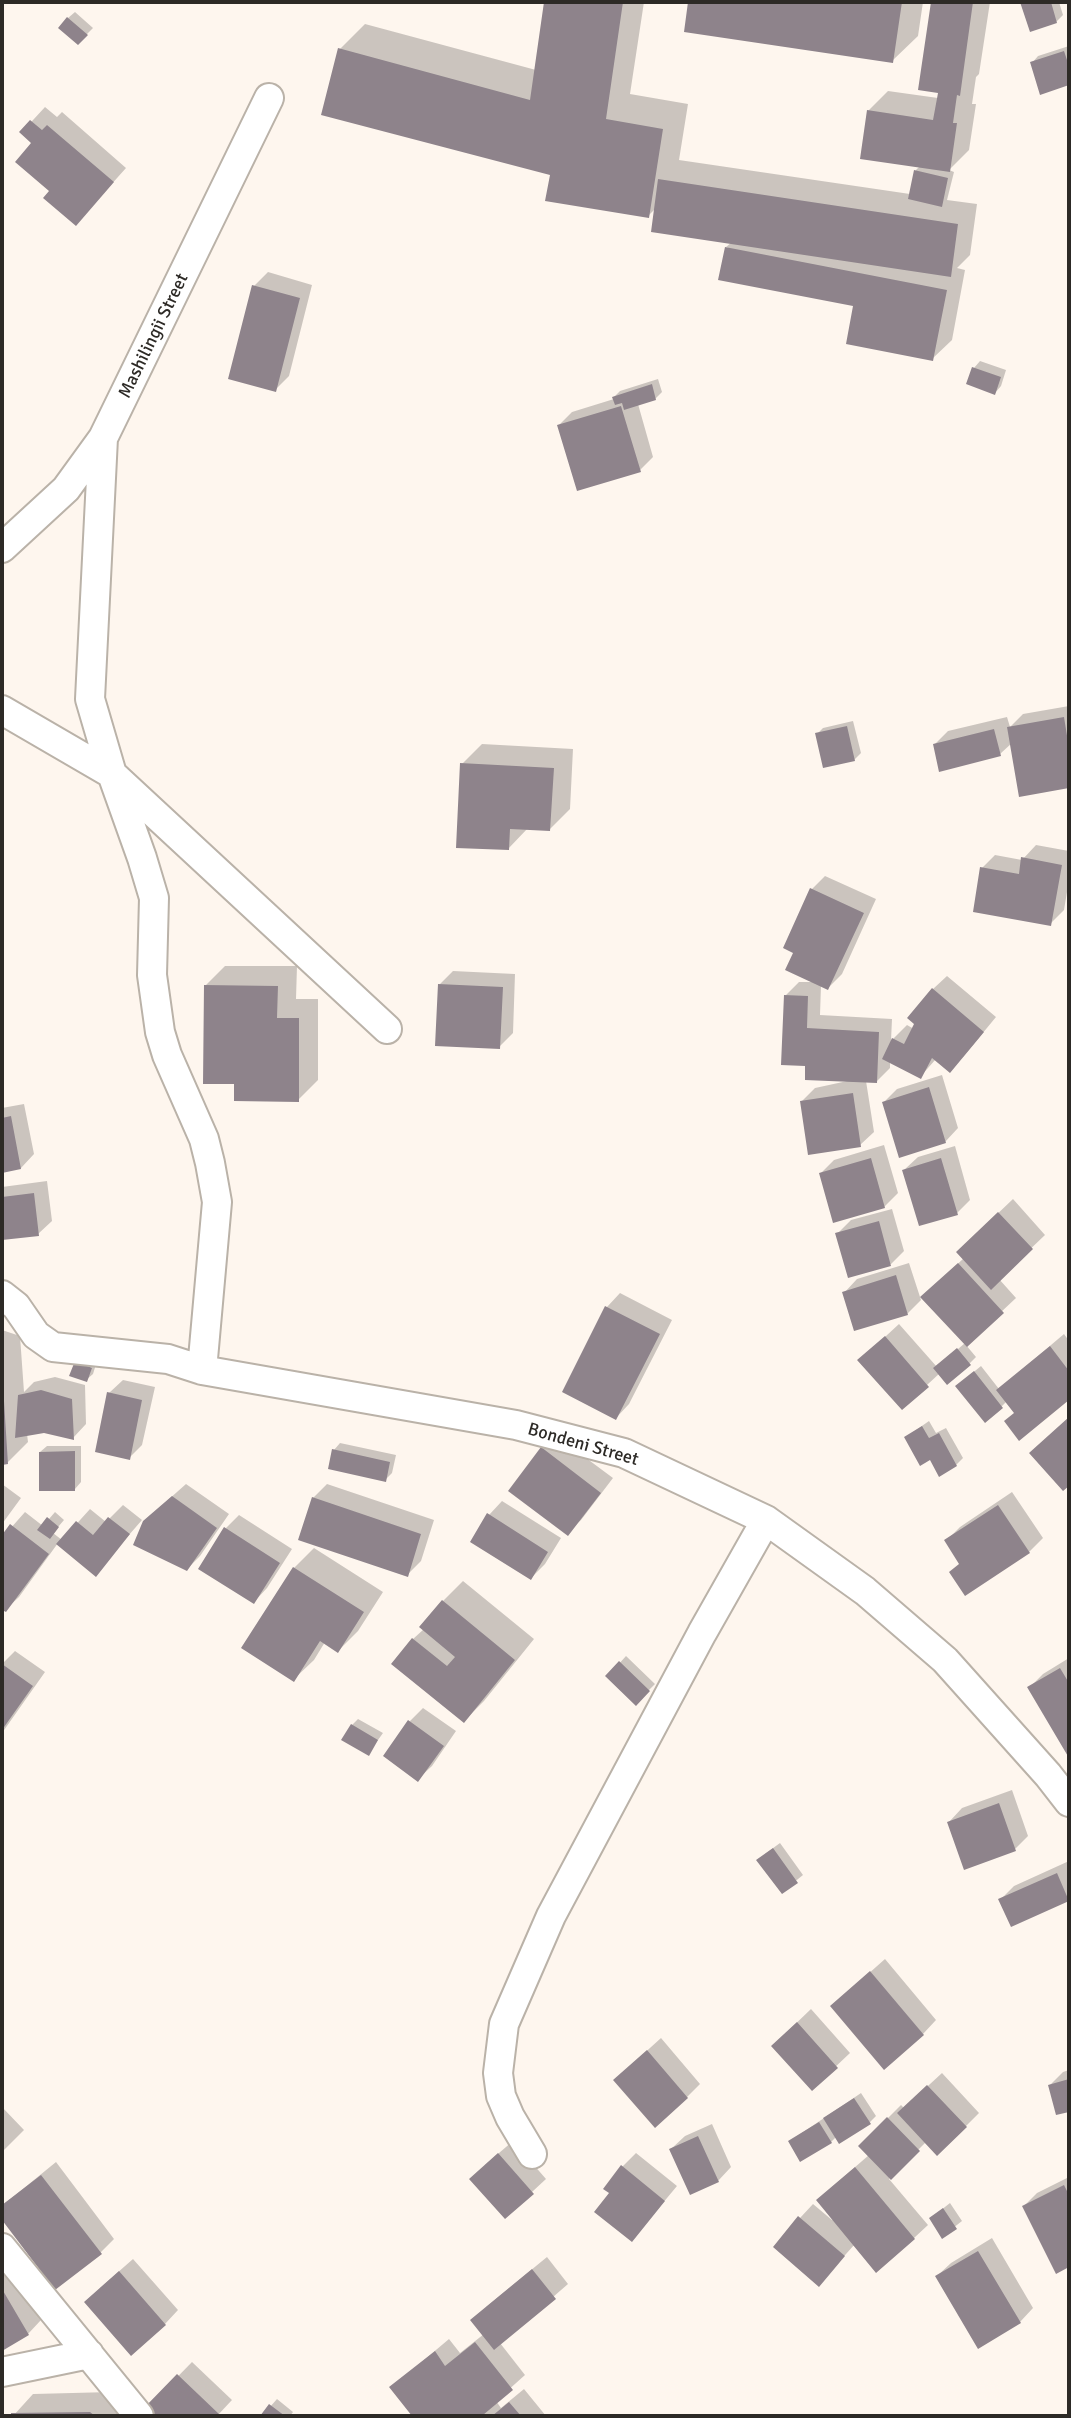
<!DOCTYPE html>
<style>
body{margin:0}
#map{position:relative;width:1071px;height:2418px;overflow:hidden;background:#fef6ee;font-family:Signika,sans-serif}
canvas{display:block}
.frame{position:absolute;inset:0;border:4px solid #2d2a26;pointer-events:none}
</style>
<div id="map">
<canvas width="1071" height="2418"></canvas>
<div class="frame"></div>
</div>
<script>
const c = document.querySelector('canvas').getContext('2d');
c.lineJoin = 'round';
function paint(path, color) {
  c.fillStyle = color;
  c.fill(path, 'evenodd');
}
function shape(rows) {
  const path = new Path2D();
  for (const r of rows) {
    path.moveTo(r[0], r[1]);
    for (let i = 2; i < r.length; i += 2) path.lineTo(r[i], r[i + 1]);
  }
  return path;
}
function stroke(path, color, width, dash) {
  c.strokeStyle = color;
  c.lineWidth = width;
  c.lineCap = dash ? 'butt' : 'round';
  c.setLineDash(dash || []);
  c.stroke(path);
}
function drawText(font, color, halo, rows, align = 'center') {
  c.font = font + ' Signika,sans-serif';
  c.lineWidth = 5;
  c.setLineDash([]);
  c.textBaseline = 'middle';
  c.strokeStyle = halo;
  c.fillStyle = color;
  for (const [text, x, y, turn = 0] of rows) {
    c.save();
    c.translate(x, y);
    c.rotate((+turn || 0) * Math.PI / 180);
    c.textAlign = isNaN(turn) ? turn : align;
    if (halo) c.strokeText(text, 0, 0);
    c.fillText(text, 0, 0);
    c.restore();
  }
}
paint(shape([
 [546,2,644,2,630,94,688,104,679,160,910,194,916,170,920,166,868,111,888,91,938,98,940,91,920,88,933,2,990,2,979,74,976,77,972,104,976,104,969,150,949,170,954,172,947,200,977,204,970,255,957,268,965,270,952,340,932,359,855,305,726,247,732,242,656,208,648,216,552,174,340,49,365,24,536,70],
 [690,2,923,2,918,36,892,61,686,31],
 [1022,2,1059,2,1063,15,1056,22,1031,30],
 [75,12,93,28,78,43,68,18],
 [1069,46,1069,84,1042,93,1032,63,1038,56],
 [45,107,57,117,62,112,126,168,76,224,52,191,33,143,22,132],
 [268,272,312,285,289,376,275,390,254,286],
 [980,361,1006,370,1001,386,995,393,974,368],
 [658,379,662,392,655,399,638,404,653,457,640,470,559,425,572,412,614,399,614,397,620,391],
 [1069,706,1069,787,1021,795,1012,743,1000,754,934,745,948,731,1007,717,1010,727,1023,714],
 [853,721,861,753,854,760,817,734,823,728],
 [482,744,573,749,570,809,550,829,528,828,508,849,462,764],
 [1036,845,1069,851,1069,880,1064,910,1050,924,982,868,995,855,1022,860],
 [825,876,876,899,842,974,828,988,821,985,820,1015,892,1019,891,1041,907,1025,914,1029,933,989,947,976,996,1017,963,1057,936,1059,920,1077,890,1061,890,1068,876,1082,866,1081,874,1132,860,1145,802,1101,815,1088,852,1080,807,1064,786,995,799,982,817,982,795,952,812,889],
 [225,966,297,966,296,999,318,999,318,1080,298,1100,236,1082,205,986],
 [453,971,515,974,513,1033,499,1047,439,985],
 [942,1075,958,1128,945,1142,884,1102,897,1089],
 [24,1104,34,1154,21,1168,2,1171,2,1108],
 [884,1145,898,1193,884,1207,821,1173,834,1160],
 [955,1146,970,1200,957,1213,904,1170,918,1157],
 [47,1181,52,1221,38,1234,2,1238,2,1187],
 [1013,1199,1045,1235,999,1279,1016,1298,966,1345,976,1357,970,1363,947,1382,940,1373,902,1408,860,1360,899,1324,937,1367,965,1343,936,1284,964,1258,971,1239],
 [892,1209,904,1251,891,1264,849,1276,837,1234,851,1220],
 [909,1263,921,1300,907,1314,844,1293,857,1279],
 [620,1293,672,1320,629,1404,616,1418,564,1391,607,1307],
 [2,1330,20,1336,24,1392,34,1382,55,1377,85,1385,86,1424,73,1438,44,1431,27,1434,28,1442,8,1462,2,1463],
 [1064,1334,1069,1341,1069,1398,1019,1438,1016,1412,1007,1401,1001,1407,964,1380,981,1366,999,1389],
 [97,1361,93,1374,86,1380,76,1362],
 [123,1380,155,1387,142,1445,129,1458,109,1393],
 [929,1421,936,1433,946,1428,963,1458,956,1465,931,1458,906,1437],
 [555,1435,613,1478,581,1520,567,1533,542,1448],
 [340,1443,396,1455,392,1473,385,1480,334,1450],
 [47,1446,81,1446,81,1482,75,1489,40,1452],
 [2,1484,21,1498,2,1524],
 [186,1484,229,1514,200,1556,187,1569,159,1508],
 [327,1484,434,1520,421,1561,407,1575,313,1498],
 [1012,1492,1043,1538,1029,1552,960,1563,946,1541,960,1527],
 [502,1501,561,1538,545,1564,531,1578,489,1515],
 [123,1505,142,1520,95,1574,58,1543,19,1597,5,1610,2,1607,2,1538,25,1512,43,1526,55,1512,64,1520,53,1533,62,1540,90,1509,106,1522],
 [239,1515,292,1549,267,1588,254,1602,226,1528],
 [314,1548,383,1592,358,1631,338,1651,325,1642,314,1660,294,1679,294,1568],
 [463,1581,534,1639,484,1701,464,1721,413,1639,424,1629,443,1601],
 [15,1651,45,1672,2,1733,2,1664],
 [626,1656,655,1684,636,1703,608,1676],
 [1069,1658,1069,1755,1029,1688,1043,1674],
 [423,1708,456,1731,432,1766,418,1779,410,1721],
 [358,1719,383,1733,368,1754,352,1725],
 [1012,1790,1028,1836,1015,1849,949,1822,962,1808],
 [780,1843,803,1875,782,1892,765,1854],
 [1069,1861,1069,1899,1012,1925,1000,1900,1014,1886],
 [885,1959,936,2020,923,2034,832,2006],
 [811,2009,850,2053,812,2089,787,2032],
 [661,2038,700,2084,687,2097,629,2067],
 [1069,2070,1069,2110,1057,2113,1050,2085,1063,2072],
 [942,2073,979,2113,966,2126,926,2142,889,2179,928,2225,914,2238,855,2244,819,2284,800,2218,813,2204,832,2220,834,2219,832,2187,869,2155,860,2146,901,2105,904,2108],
 [861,2093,876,2116,870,2122,840,2142,836,2137,831,2142,790,2141],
 [2,2107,24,2130,2,2152],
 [712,2124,731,2167,718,2181,671,2149,685,2136],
 [513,2141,546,2179,505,2217,485,2165],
 [636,2153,677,2186,632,2240,611,2193,622,2167],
 [56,2162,114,2239,101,2252,56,2287,2,2217,2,2206],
 [1069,2177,1069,2265,1057,2271,1024,2206,1037,2193],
 [950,2203,962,2221,943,2236,931,2218],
 [992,2238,1033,2308,1020,2322,937,2276,951,2263],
 [2,2253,41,2320,28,2334,2,2349],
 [547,2257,568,2284,500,2343,525,2375,496,2401,501,2408,524,2389,546,2416,414,2416,392,2387,449,2339,460,2353,484,2334,486,2307],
 [133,2259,178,2310,165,2324,100,2288],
 [192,2362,232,2400,217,2416,153,2416,146,2409],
 [111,2392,134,2416,13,2416,33,2394],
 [277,2399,293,2412,290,2416,262,2416]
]), '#0003');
paint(shape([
 [544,2,623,2,606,119,663,129,649,218,545,201,550,175,321,115,338,48,530,100],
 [688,2,902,2,893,63,684,32],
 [931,2,973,2,960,96,957,95,953,123,957,123,950,172,860,159,867,110,933,120,938,93,918,90],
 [1020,2,1051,2,1057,23,1030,32],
 [67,17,88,35,78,45,58,28],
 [1064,51,1069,66,1069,85,1040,95,1030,62],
 [30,120,42,130,47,125,114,182,76,226,43,198,49,191,15,162,31,143,19,132],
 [914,170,948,178,942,207,908,199],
 [658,179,958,224,951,277,651,232],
 [725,247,947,290,933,361,846,344,853,306,718,280],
 [252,285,300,298,276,392,228,379],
 [972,367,1001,377,995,395,966,384],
 [652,384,656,400,624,410,622,403,615,405,612,397],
 [621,406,641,472,577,491,557,425],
 [1064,717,1069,748,1069,788,1019,797,1007,727],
 [847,726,855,761,823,768,815,733],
 [994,729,1001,756,939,772,933,744],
 [460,763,554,768,550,831,510,829,509,850,456,848],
 [1021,857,1062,865,1051,926,973,912,980,867,1019,874],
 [810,888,864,913,828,990,785,970,793,953,783,948],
 [438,984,503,987,500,1049,435,1046],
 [204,985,278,986,277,1018,299,1018,299,1102,234,1101,234,1084,203,1084],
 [932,988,984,1032,950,1073,932,1058,921,1079,882,1059,892,1038,904,1044,914,1024,907,1018],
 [784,995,808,996,807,1028,879,1032,877,1083,805,1080,805,1066,781,1065],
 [929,1087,946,1143,899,1158,882,1102],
 [853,1093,861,1147,808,1155,800,1101],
 [11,1116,21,1169,2,1173,2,1118],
 [871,1158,885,1208,833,1223,819,1173],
 [941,1158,958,1215,919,1226,902,1170],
 [34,1193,39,1236,2,1240,2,1197],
 [998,1212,1033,1249,991,1290,956,1252],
 [879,1221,891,1266,848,1278,835,1233],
 [958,1263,1004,1313,967,1347,920,1297],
 [896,1275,908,1315,854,1331,842,1292],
 [605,1306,660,1334,616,1420,562,1392],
 [885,1336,929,1387,902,1410,857,1360],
 [1050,1346,1069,1371,1069,1400,1019,1441,1004,1421,1014,1413,996,1390],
 [957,1348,971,1365,947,1385,933,1368],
 [75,1361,92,1368,87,1382,69,1376],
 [974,1371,1003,1408,985,1423,955,1386],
 [41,1390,72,1399,74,1440,44,1433,15,1438,18,1395],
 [107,1392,142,1400,130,1460,95,1452],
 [4,1401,8,1464,2,1465,2,1402],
 [1069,1417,1069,1486,1063,1491,1029,1453],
 [922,1426,929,1438,939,1433,957,1466,939,1477,930,1460,920,1466,904,1437],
 [541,1447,601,1493,568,1536,508,1491],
 [332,1449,390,1462,386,1482,328,1469],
 [75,1451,75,1491,39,1491,39,1452],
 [172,1496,217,1528,187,1571,133,1545,143,1521],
 [312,1497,421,1534,408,1577,298,1540],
 [998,1505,1030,1553,965,1596,949,1572,959,1564,944,1540],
 [487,1513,548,1552,531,1580,470,1542],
 [47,1517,59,1527,50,1539,37,1530],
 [108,1517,130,1534,96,1577,56,1544,76,1521,93,1535],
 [10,1524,49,1554,6,1612,2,1610,2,1535],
 [224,1527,280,1563,254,1604,198,1569],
 [293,1567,364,1612,338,1653,320,1641,294,1682,241,1648],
 [442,1600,515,1660,464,1723,391,1664,412,1638,447,1666,455,1657,419,1627],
 [619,1661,650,1691,636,1706,605,1676],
 [2,1664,33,1686,2,1730],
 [1060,1668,1069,1683,1069,1758,1027,1687],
 [408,1720,444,1746,418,1782,383,1756],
 [351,1724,378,1740,369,1756,341,1740],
 [999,1803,1016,1851,964,1870,947,1822],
 [773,1848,798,1883,782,1894,756,1860],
 [1057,1873,1069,1901,1011,1927,998,1899],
 [870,1971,924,2035,884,2070,830,2006],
 [797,2022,838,2068,812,2091,771,2046],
 [647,2050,688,2098,655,2128,613,2080],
 [1069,2079,1069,2112,1056,2115,1048,2085],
 [927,2085,967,2127,937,2156,897,2113],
 [854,2098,871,2124,839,2144,823,2118],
 [887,2117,920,2151,891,2180,858,2146],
 [819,2122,832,2143,800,2162,788,2141],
 [698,2136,719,2182,690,2195,669,2149],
 [498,2153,534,2194,505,2219,469,2179],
 [621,2165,665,2201,632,2242,594,2212,609,2193,603,2189],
 [855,2167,915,2239,876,2273,816,2200],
 [41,2175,102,2254,55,2290,2,2220,2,2205],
 [1064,2185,1069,2195,1069,2267,1056,2274,1022,2206],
 [943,2208,957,2229,942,2239,929,2218],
 [798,2216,845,2256,819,2287,773,2247],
 [978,2251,1021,2323,978,2349,935,2276],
 [532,2269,556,2299,494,2350,470,2320],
 [119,2271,166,2325,131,2356,84,2302],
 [2,2289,29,2335,2,2351],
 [475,2342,513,2390,483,2415,484,2416,412,2416,389,2387,435,2351,445,2366],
 [177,2374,220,2415,219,2416,151,2416,143,2409],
 [509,2402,521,2416,492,2416],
 [269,2404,285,2416,260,2416],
 [90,2412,95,2416,11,2416,11,2413]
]), '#8e838b');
const street = shape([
 [103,438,90,699,112,774,142,858,154,898,152,975,160,1032,167,1055,204,1139,210,1163,217,1202,202,1370],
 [2,548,66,489,103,438,269,98],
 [2,710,112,774,387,1029],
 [2,1295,16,1306,36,1335,53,1347,168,1359,202,1370,516,1425,624,1453,766,1520,865,1591,945,1660,1048,1775,1069,1802],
 [532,2154,510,2117,501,2096,498,2073,504,2024,551,1916,702,1633,766,1520],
 [2,2248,139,2416],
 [2,2372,89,2354]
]);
stroke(street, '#bab2a8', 32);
stroke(street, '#fff', 28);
drawText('18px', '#2d2a26', '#fff', [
 ["Mashilingii Street",154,336,-64],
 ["Bondeni Street",583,1445,16]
]);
</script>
